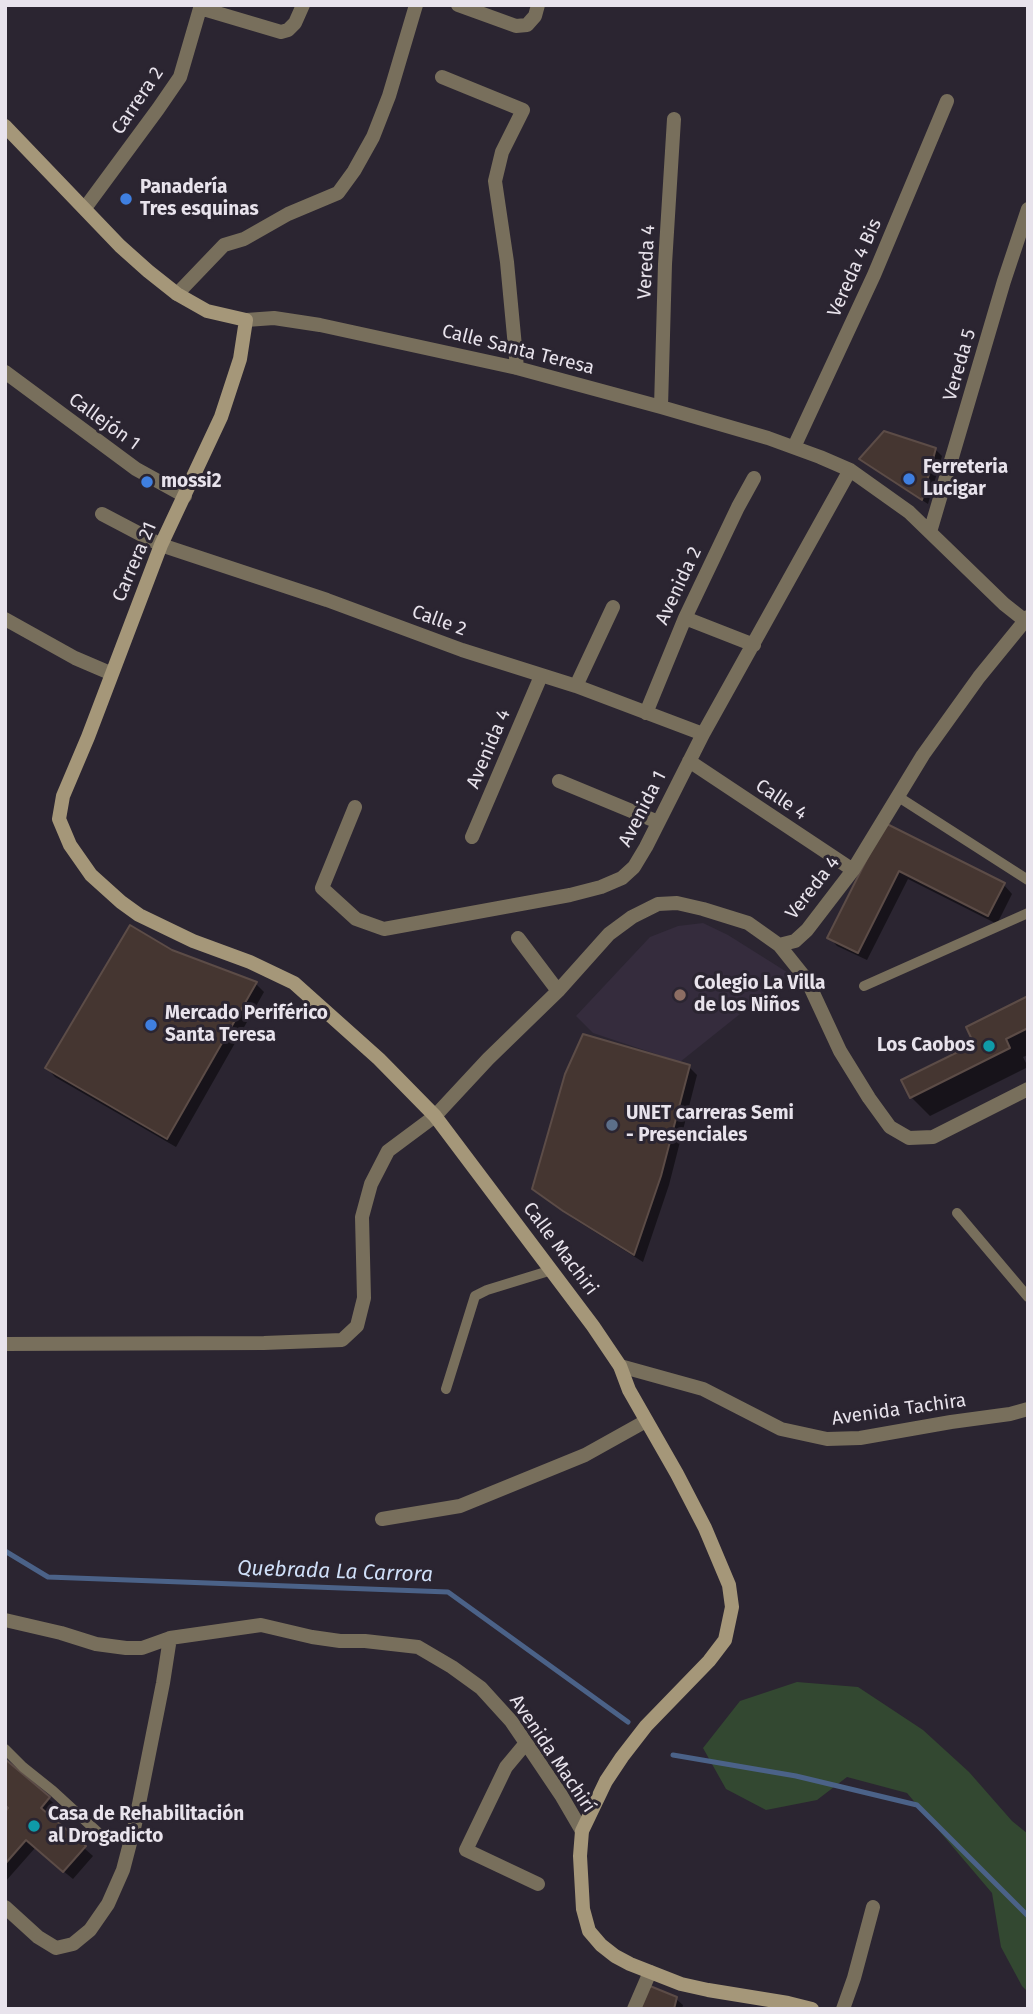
<!DOCTYPE html>
<meta charset="utf-8">
<style>
body{margin:0}
#map{position:relative;width:1033px;height:2014px;overflow:hidden;background:#2b2531;font-family:"Fira Sans",sans-serif}
canvas{display:block}
.frame{position:absolute;inset:0;border:7px solid #e8e3ec;pointer-events:none}
</style>
<div id="map">
<canvas width="1033" height="2014"></canvas>
<div class="frame"></div>
</div>
<script>
const c = document.querySelector('canvas').getContext('2d');
c.lineJoin = 'round';
function paint(path, color) {
  c.fillStyle = color;
  c.fill(path, 'evenodd');
}
function shape(rows) {
  const path = new Path2D();
  for (const r of rows) {
    path.moveTo(r[0], r[1]);
    for (let i = 2; i < r.length; i += 2) path.lineTo(r[i], r[i + 1]);
  }
  return path;
}
function stroke(path, color, width, dash) {
  c.strokeStyle = color;
  c.lineWidth = width;
  c.lineCap = dash ? 'butt' : 'round';
  c.setLineDash(dash || []);
  c.stroke(path);
}
function drawText(font, color, halo, rows, align = 'center') {
  c.font = font + ' "Fira Sans",sans-serif';
  c.lineWidth = 6;
  c.setLineDash([]);
  c.textBaseline = 'middle';
  c.strokeStyle = halo;
  c.fillStyle = color;
  for (const [text, x, y, turn = 0] of rows) {
    c.save();
    c.translate(x, y);
    c.rotate((+turn || 0) * Math.PI / 180);
    c.textAlign = isNaN(turn) ? turn : align;
    if (halo) c.strokeText(text, 0, 0);
    c.fillText(text, 0, 0);
    c.restore();
  }
}
paint(shape([
 [703,923,728,935,790,974,680,1062,593,1033,576,1016,650,937,678,926]
]), '#352c3d');
paint(shape([
 [797,1682,858,1687,923,1730,969,1772,1012,1821,1028,1834,1028,1992,1022,1986,1001,1947,992,1893,907,1793,847,1777,817,1800,766,1810,726,1789,703,1748,740,1701]
]), '#334831');
paint(shape([
 [935,449,942,456,928,504,868,465,862,459],
 [885,825,1004,885,1012,894,997,924,908,879,867,960,837,946,829,937],
 [256,984,264,992,176,1147,55,1077,47,1068],
 [1028,998,1028,1055,1023,1057,1028,1067,930,1116,911,1097,976,1044],
 [689,1067,697,1075,669,1185,643,1262,574,1219,543,1197,534,1188],
 [5,1761,58,1807,49,1817,93,1856,73,1879,35,1848,5,1882,5,1814,10,1809],
 [676,1999,683,2005,682,2009,640,2009]
]), '#0007');
stroke(shape([
 [5,1551,48,1577,448,1592,628,1722],
 [673,1755,796,1776,917,1805,1028,1916]
]), '#4b6288', 5);
const building = shape([
 [884,431,936,448,922,500,859,459,884,431],
 [885,823,1005,883,988,916,899,871,858,953,827,938,885,823],
 [130,925,172,950,257,982,167,1139,45,1068,130,925],
 [1028,996,1028,1028,1006,1039,1010,1048,910,1098,901,1080,974,1044,966,1027,1028,996],
 [583,1034,690,1065,661,1176,634,1255,563,1211,532,1189,565,1074,583,1034],
 [5,1759,50,1797,41,1808,86,1846,63,1872,26,1840,5,1864,5,1812,8,1808,5,1805,5,1759],
 [650,1986,677,1997,674,2009,638,2009,650,1986]
]);
paint(building, '#453631');
stroke(building, '#5c4c47', 2);
stroke(shape([
 [897,796,1028,880],
 [864,986,1028,913],
 [957,1213,1028,1297],
 [446,1389,475,1296,487,1290,552,1270],
 [5,1749,23,1767,53,1791,102,1836]
]), '#786f5c', 10);
stroke(shape([
 [458,5,516,26,527,25,535,16,538,5],
 [200,8,281,32,288,30,295,23,303,5],
 [442,77,523,110,502,152,495,181,507,262,517,368],
 [85,208,158,109,180,77,201,5],
 [177,294,224,245,244,239,288,214,338,193,354,171,373,137,389,96,416,5],
 [246,320,274,318,320,325,517,368,661,407,768,438,820,457,850,470,909,512,1004,604,1028,623],
 [5,372,136,469,185,496],
 [661,407,665,264,674,119],
 [794,447,874,275,947,101],
 [102,514,161,545,327,600,462,650,576,686,703,734],
 [930,532,1004,281,1028,209],
 [685,618,754,645],
 [5,619,75,658,110,673],
 [576,686,613,607],
 [646,713,685,618,738,507,754,478],
 [689,761,853,870],
 [559,781,658,822],
 [355,807,322,888,356,919,384,929,570,895,601,887,622,878,634,867,646,847,703,734,850,470],
 [472,837,541,676],
 [518,938,558,991],
 [779,945,795,941,807,930,853,870,923,755,979,677,1028,617],
 [5,1344,264,1343,342,1340,357,1326,364,1298,362,1217,371,1184,388,1151,435,1116,488,1059,558,991,609,934,632,917,658,904,677,903,703,909,748,923,779,945,807,980,840,1051,869,1098,890,1127,909,1138,933,1137,1028,1089],
 [620,1366,703,1389,781,1429,827,1439,860,1438,951,1422,1010,1414,1028,1409],
 [382,1519,460,1506,585,1455,646,1421],
 [5,1620,61,1633,96,1644,126,1648,142,1648,170,1638,261,1625,312,1637,340,1641,365,1641,418,1647,452,1667,481,1688,511,1721,526,1743,561,1795,582,1831],
 [526,1743,506,1767,466,1850,538,1884],
 [5,1907,38,1937,56,1948,73,1944,90,1930,108,1904,123,1870,135,1824,163,1683,170,1638],
 [634,2009,650,1972],
 [843,2009,854,1978,873,1907]
]), '#786f5c', 14);
stroke(shape([
 [5,126,120,246,148,271,177,294,207,311,246,320,240,359,221,417,161,545,88,737,63,796,59,819,70,845,91,875,121,902,139,915,193,941,250,962,294,983,379,1059,435,1116,593,1326,620,1366,629,1390,677,1474,705,1528,729,1585,732,1607,725,1640,709,1661,646,1726,622,1757,606,1781,582,1831,580,1856,583,1909,589,1931,601,1945,615,1956,630,1964,681,1984,708,1990,788,2003,812,2009]
]), '#a59779', 14);
for (const [x, y, r, color] of [
 [126,199,7,"#3f7fe0"],
 [909,479,7,"#3f7fe0"],
 [147,482,7,"#3f7fe0"],
 [680,995,7,"#8d6e63"],
 [151,1025,7,"#3f7fe0"],
 [989,1046,7,"#0f9aa8"],
 [612,1125,7,"#5c6f8a"],
 [34,1826,7,"#0f9aa8"]
]) {
  const dot = new Path2D();
  dot.arc(x, y, r, 0, 2 * Math.PI);
  c.fillStyle = color;
  c.fill(dot);
  stroke(dot, '#2b2531', 2.5);
}
drawText('19px', '#e8e3ec', '#2b2531', [
 ["Carrera 2",138,101,-56],
 ["Vereda 4",647,262,-87],
 ["Vereda 4 Bis",855,268,-66],
 ["Calle Santa Teresa",518,350,14],
 ["Vereda 5",960,365,-74],
 ["Callejón 1",104,422,36],
 ["Carrera 21",135,562,-67],
 ["Avenida 2",679,586,-65],
 ["Calle 2",439,621,20],
 ["Avenida 4",489,749,-67],
 ["Calle 4",781,800,34],
 ["Avenida 1",643,809,-63],
 ["Vereda 4",813,888,-52],
 ["Calle Machiri",560,1249,53],
 ["Avenida Tachira",899,1410,-8],
 ["Avenida Machirí",552,1754,56]
]);
drawText('bold 19px', '#e8e3ec', '#2b2531', [
 ["Panadería",140,188],
 ["Tres esquinas",140,210],
 ["Ferreteria",923,468],
 ["Lucigar",923,490],
 ["mossi2",161,482],
 ["Colegio La Villa",694,984],
 ["de los Niños",694,1006],
 ["Mercado Periférico",165,1014],
 ["Santa Teresa",165,1036],
 ["Los Caobos",975,1046,"right"],
 ["UNET carreras Semi",626,1114],
 ["- Presenciales",626,1136],
 ["Casa de Rehabilitación",48,1815],
 ["al Drogadicto",48,1837]
], 'left');
drawText('italic 21px', '#cfdff8', '#2b2531', [
 ["Quebrada La Carrora",335,1572,2]
]);
</script>
